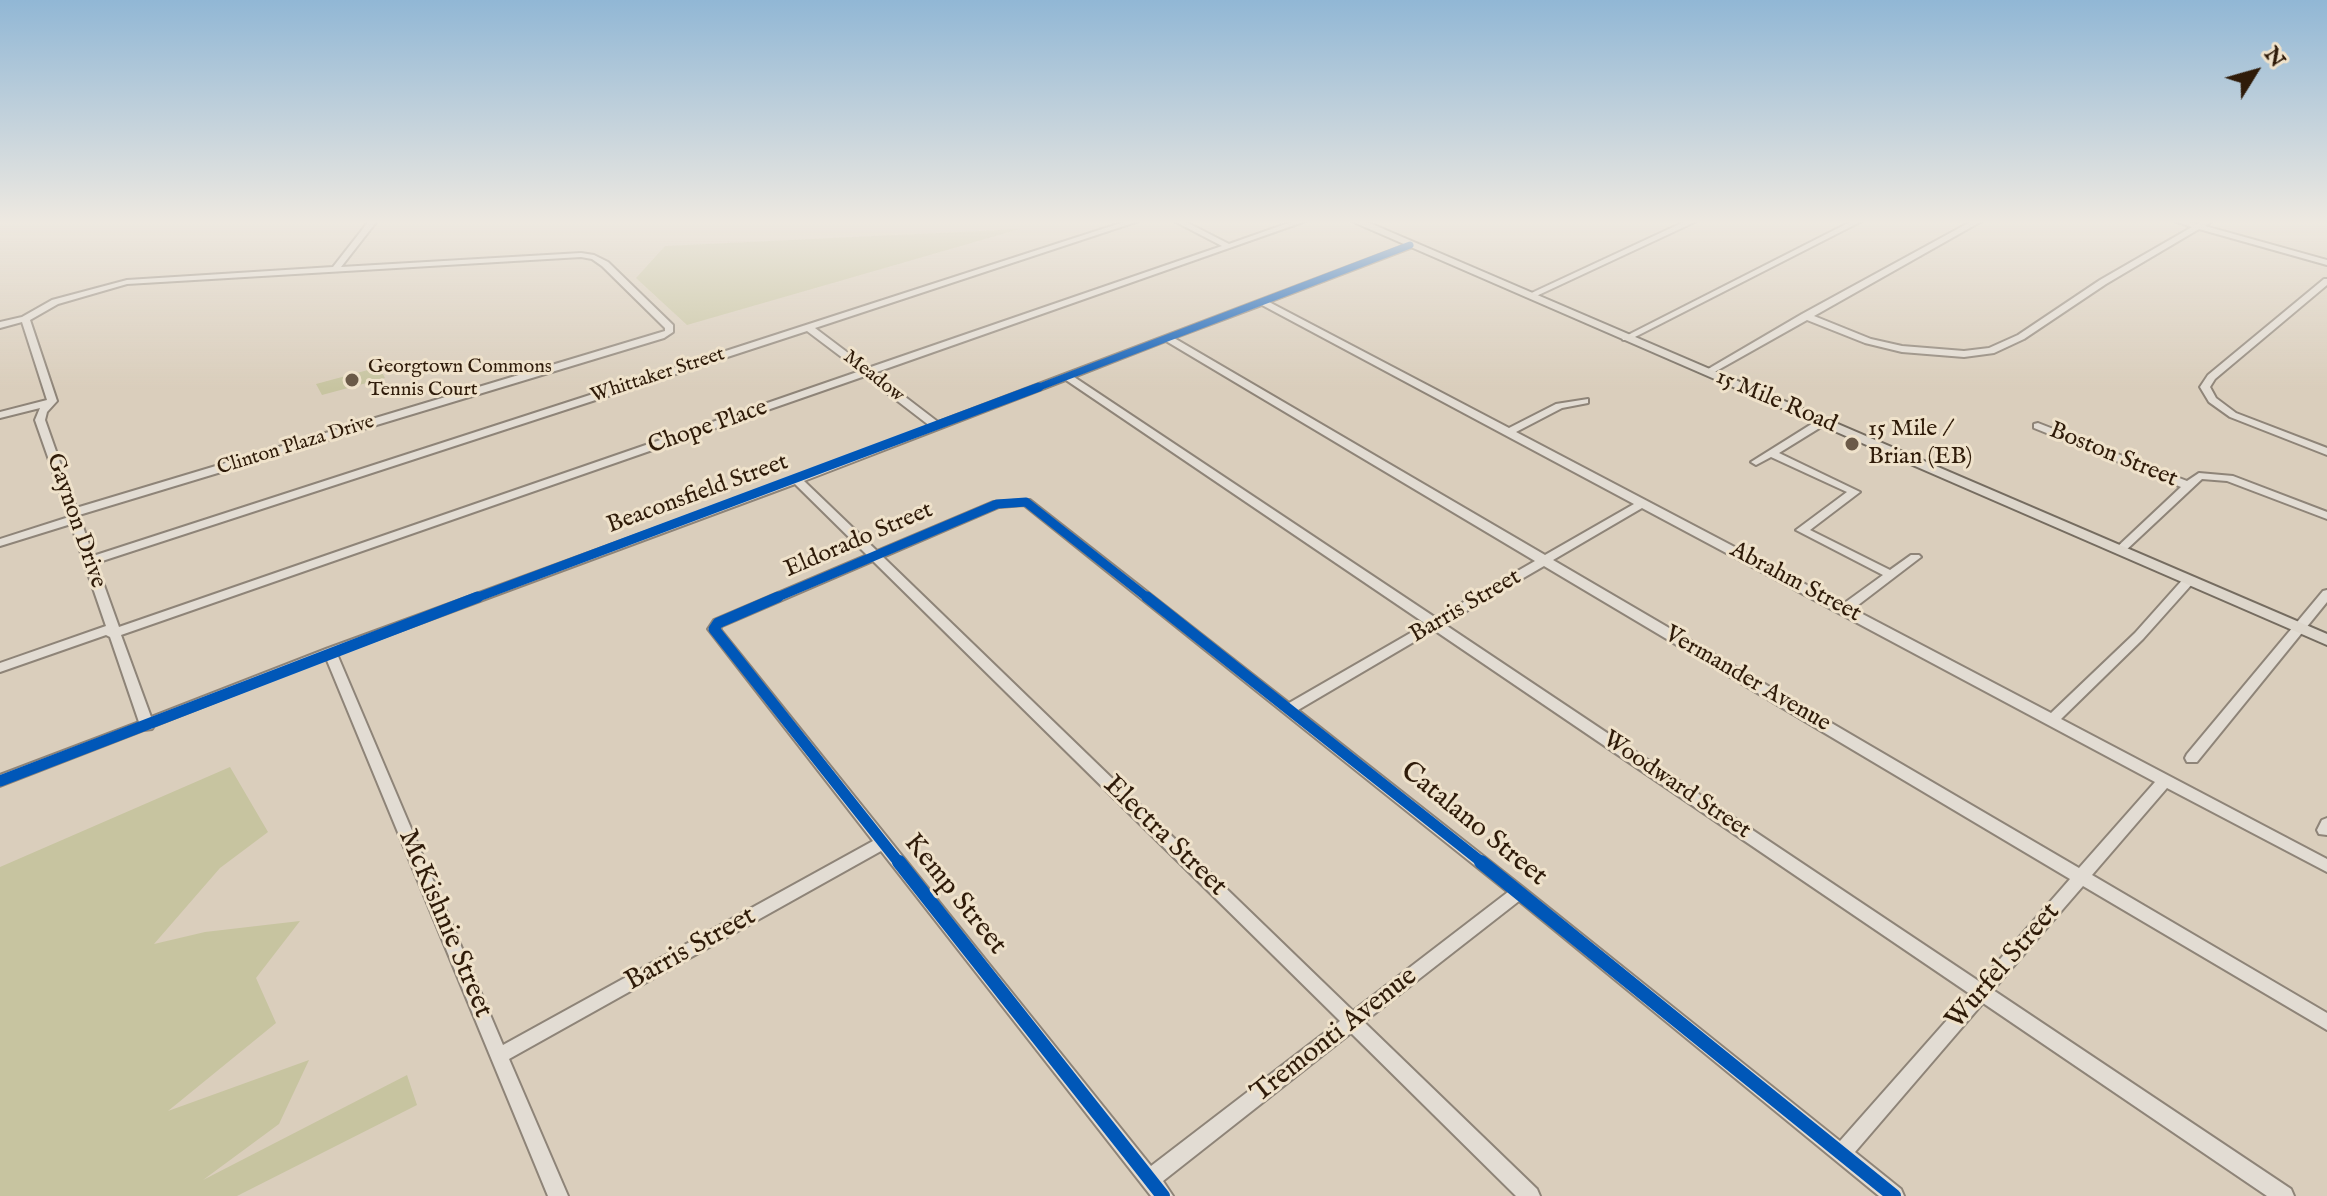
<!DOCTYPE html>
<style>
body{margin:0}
#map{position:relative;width:2327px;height:1196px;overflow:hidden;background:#dacebc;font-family:"IM FELL English",serif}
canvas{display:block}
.north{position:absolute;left:2215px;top:32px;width:80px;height:80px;-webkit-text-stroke:6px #efe2cb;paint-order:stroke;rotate:53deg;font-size:22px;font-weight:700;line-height:32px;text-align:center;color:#2f1b09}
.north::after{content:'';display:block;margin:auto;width:28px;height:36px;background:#2f1b09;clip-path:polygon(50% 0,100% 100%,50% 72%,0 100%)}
</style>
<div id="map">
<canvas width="2327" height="1196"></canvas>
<div class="north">N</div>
</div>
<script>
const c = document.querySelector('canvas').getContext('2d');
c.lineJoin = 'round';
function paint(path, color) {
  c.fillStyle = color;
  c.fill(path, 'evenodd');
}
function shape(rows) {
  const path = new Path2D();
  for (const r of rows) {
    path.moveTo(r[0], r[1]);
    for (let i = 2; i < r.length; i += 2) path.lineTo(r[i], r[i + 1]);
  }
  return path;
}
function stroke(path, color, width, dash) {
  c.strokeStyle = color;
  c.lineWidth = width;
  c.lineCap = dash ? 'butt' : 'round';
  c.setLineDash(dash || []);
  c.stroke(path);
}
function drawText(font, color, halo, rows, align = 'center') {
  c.font = font + ' "IM FELL English",serif';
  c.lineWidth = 6;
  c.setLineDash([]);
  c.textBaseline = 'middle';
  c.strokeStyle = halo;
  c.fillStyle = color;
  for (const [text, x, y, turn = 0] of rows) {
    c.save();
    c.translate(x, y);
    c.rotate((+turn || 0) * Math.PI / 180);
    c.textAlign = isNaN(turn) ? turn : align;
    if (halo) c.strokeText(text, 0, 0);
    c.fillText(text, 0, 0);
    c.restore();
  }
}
paint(shape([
 [1020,229,687,325,636,278,665,246],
 [379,367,385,378,322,395,316,384],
 [230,767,268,832,220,868,154,944,205,932,300,921,256,978,276,1023,168,1111,309,1060,279,1124,203,1180,407,1075,417,1105,237,1196,0,1196,0,867]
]), '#c7c4a0');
const minor = shape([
 [369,221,377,221,341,267,581,253,594,255,608,262,673,325,673,332,664,338,79,515,93,556,1127,221,1139,221,815,328,868,368,1222,246,1174,221,1184,221,1229,244,1294,221,1306,221,874,373,938,422,1410,243,1414,245,1413,247,1269,302,1509,428,1556,404,1588,399,1588,403,1562,408,1516,432,1843,604,1883,575,1796,530,1847,492,1771,457,1756,465,1751,462,1818,420,1826,420,1826,424,1779,453,1860,492,1810,530,1890,570,1911,555,1919,555,1921,557,1853,609,2051,713,2135,633,2185,577,2193,577,2195,580,2193,583,2143,639,2061,719,2327,859,2327,872,2167,788,2092,875,2327,1013,2327,1030,2083,886,1993,990,2291,1189,2294,1196,2267,1196,1983,1003,1855,1152,1901,1189,1904,1196,1879,1196,1519,901,1364,1022,1537,1189,1540,1196,1516,1196,1351,1033,1163,1181,1173,1196,1151,1196,881,851,509,1059,568,1196,548,1196,326,658,154,726,152,729,144,730,0,786,0,775,139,722,110,637,106,635,0,672,0,663,106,626,71,524,0,546,0,539,69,517,35,420,40,408,0,418,0,412,47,400,22,322,0,328,0,322,22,317,52,300,127,280,333,267,369,221],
 [581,257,592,259,602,266,665,328,665,331,76,508,45,420,47,412,57,401,30,320,58,304,127,284,581,257],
 [1262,305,1634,504,1545,555,1174,338,1262,305],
 [807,331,860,371,119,627,96,563,807,331],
 [1166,341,1535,561,1436,618,1074,377,1166,341],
 [865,376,930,426,793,478,326,649,151,717,121,635,865,376],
 [1066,380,1426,624,1289,703,1030,500,993,502,877,551,804,481,1066,380],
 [795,484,867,555,714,620,708,629,873,841,503,1045,337,654,795,484],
 [1024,505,1508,892,1353,1011,883,557,999,507,1024,505],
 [1642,508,2155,782,2079,868,1553,560,1642,508],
 [873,561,1340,1021,1151,1166,720,629,722,626,873,561],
 [1544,566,2070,879,1980,982,1444,624,1544,566],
 [1434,630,1970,994,1840,1141,1524,888,1298,710,1434,630],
 [1686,221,1697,221,1532,298,1525,296,1686,221],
 [1852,221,1862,221,1629,340,1623,340,1622,338,1852,221],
 [1972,221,1982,221,1814,316,1871,339,1902,346,1964,351,1989,348,2018,335,2100,280,2192,227,2174,221,2187,221,2197,224,2202,221,2212,221,2205,226,2327,260,2327,265,2199,229,2106,284,2024,339,1994,353,1964,357,1902,352,1865,343,1807,320,1711,374,1708,375,1703,372,1802,314,1972,221],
 [2324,279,2327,279,2327,285,2215,379,2210,387,2216,398,2236,413,2327,448,2327,455,2230,417,2209,402,2200,387,2208,375,2324,279],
 [2038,423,2187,481,2199,473,2233,476,2327,512,2327,519,2227,481,2202,479,2124,552,2116,552,2114,550,2116,548,2181,487,2034,428,2034,424,2038,423],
 [2327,590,2327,602,2197,762,2187,762,2185,758,2187,754,2323,591,2327,590],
 [2327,818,2327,835,2319,834,2317,830,2322,820,2327,818]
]);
const major = shape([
 [1351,221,1365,221,2327,634,2327,645,1351,221]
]);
stroke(minor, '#8e8478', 4);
stroke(major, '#756c60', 4);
paint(minor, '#e2dcd3');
paint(major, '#ddd6cb');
stroke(shape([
 [1034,389,1410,245]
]), '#0057b8', 7);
stroke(shape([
 [473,599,1039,387],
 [773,599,997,504,1026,502,1149,599]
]), '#0057b8', 9);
stroke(shape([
 [778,597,718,623,714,629,900,864],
 [1147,597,1484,864],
 [0,781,478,597]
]), '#0057b8', 11);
stroke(shape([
 [899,862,1163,1196],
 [1481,862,1894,1196]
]), '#0057b8', 14);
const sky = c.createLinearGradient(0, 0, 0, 389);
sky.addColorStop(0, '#91b7d5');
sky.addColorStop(0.57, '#eee9e1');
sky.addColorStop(1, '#eee9e100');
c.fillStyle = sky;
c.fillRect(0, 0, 2327, 389);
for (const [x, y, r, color] of [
 [352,380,8,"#6b5a48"],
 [1852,444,8,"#6b5a48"]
]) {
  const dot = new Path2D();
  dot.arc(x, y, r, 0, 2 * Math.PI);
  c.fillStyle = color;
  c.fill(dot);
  stroke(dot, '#efe2cb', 3);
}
drawText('20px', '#2f1b09', '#efe2cb', [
 ["Georgtown Commons",368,368],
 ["Tennis Court",368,391]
], 'left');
drawText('20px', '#2f1b09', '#efe2cb', [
 ["Whittaker Street",658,376,-18],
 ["Meadow",873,377,38],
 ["Clinton Plaza Drive",296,446,-17]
]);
drawText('24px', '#2f1b09', '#efe2cb', [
 ["15 Mile Road",1776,402,23],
 ["Chope Place",708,428,-19],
 ["Boston Street",2113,456,22],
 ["Beaconsfield Street",698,495,-20],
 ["Gaynon Drive",75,521,71],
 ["Eldorado Street",859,541,-23],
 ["Abrahm Street",1795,583,28],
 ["Barris Street",1466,607,-30],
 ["Vermander Avenue",1747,680,30],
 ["Woodward Street",1676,786,34]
]);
drawText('24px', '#2f1b09', '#efe2cb', [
 ["15 Mile /",1868,430],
 ["Brian (EB)",1868,458]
], 'left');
drawText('28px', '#2f1b09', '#efe2cb', [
 ["Catalano Street",1473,825,39],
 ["Electra Street",1164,837,44],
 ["Kemp Street",954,895,51],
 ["McKishnie Street",444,924,67],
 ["Barris Street",691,950,-29],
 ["Wurfel Street",2004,967,-49],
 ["Tremonti Avenue",1335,1036,-38]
]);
</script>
